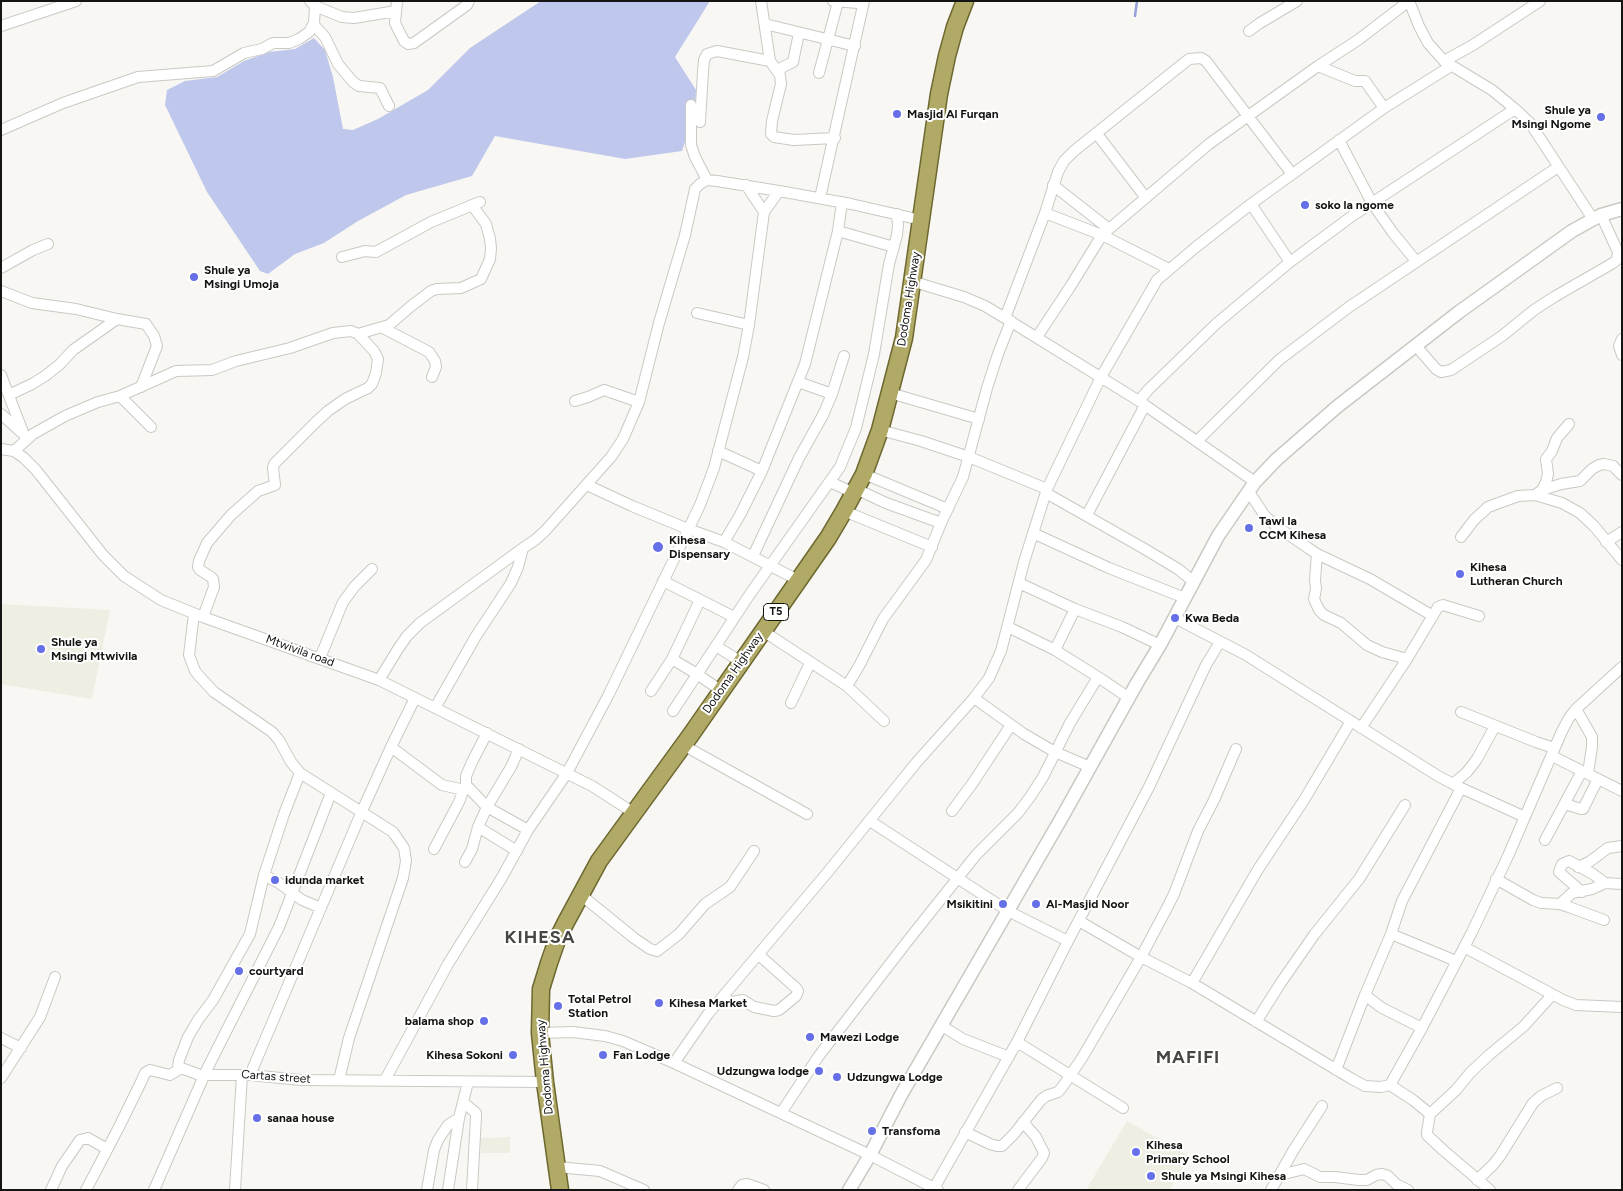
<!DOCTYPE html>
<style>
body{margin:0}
#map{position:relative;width:1623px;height:1191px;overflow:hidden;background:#f8f7f3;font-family:Figtree,sans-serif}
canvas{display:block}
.frame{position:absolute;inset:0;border:2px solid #141412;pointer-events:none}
</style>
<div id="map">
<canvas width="1623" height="1191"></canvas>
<div class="frame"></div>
</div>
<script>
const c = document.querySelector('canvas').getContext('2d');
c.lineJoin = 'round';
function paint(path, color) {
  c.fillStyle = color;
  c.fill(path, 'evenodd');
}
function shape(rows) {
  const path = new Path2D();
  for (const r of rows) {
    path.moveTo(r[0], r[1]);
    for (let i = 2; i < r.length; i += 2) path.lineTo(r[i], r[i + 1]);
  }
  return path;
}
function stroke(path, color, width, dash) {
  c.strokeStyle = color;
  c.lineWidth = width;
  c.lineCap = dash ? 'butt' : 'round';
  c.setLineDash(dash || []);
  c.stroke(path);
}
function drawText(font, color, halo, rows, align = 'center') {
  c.font = font + ' Figtree,sans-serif';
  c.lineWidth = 4;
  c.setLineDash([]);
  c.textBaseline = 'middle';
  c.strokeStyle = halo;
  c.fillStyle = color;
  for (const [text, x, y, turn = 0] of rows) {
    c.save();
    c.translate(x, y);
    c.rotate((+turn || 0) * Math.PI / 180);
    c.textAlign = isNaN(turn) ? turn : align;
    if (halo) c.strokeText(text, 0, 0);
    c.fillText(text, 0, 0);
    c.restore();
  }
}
paint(shape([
 [1,604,110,610,92,699,1,684],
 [1127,1121,1189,1156,1170,1190,1086,1190],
 [510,1137,510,1153,481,1153,481,1138]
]), '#efeee2');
paint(shape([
 [541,1,710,1,675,57,696,90,695,112,682,151,625,159,495,136,472,176,406,195,358,221,324,243,295,254,268,274,260,271,207,192,165,105,167,90,185,81,217,77,244,61,269,52,295,49,314,38,325,50,333,77,343,129,353,130,378,119,428,90,470,48]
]), '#bfc7ec');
stroke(shape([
 [1135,16,1137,1]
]), '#97a1d9', 2.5);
const minor = shape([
 [397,1,395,23,404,41,408,44,414,43,467,5,469,1],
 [761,1,770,61,780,75,781,84,772,121,771,134,774,137,794,140,835,138],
 [833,1,858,3],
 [1409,1,1419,26,1428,43,1444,61,1492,90,1515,109,1530,123,1593,219],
 [315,6,342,17,354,18,396,11],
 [765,24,855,46],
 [314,25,325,37,338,64,353,82,359,86,380,88,389,106],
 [1,26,76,1],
 [1249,31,1260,23,1297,1],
 [1444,61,1473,45,1540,1],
 [1318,66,1355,81,1365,81,1384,108],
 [777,70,793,62,799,33],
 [819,73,838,2],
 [691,105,691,145,695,157,707,180],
 [700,122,703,72,704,60,707,54,717,51,770,61],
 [1,130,63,103,138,77,213,71,244,53,262,49,273,43,289,43,299,39,309,32,314,23,315,6,310,1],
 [1097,134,1146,198],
 [1339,140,1372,203,1393,233,1416,261],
 [746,185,764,212],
 [1053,185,1109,229],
 [820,198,864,1],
 [1251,204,1290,262],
 [1045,213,1102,235,1169,269],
 [838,231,894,247],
 [342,257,365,251,376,252,431,222,480,202],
 [1,268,33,250,48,244],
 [911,281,964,297,985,306,1005,318,1139,401,1255,482],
 [1,291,32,303,76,309,117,319,146,324,154,336,157,346,141,387],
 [697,313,749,325],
 [1005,318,1045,213,1058,172,1064,161,1074,151,1189,59,1201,58,1206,61,1292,174],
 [383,328,429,352,435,361,436,367,432,377],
 [358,334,389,325,410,307,431,291,437,289,461,288,481,279,490,259,491,248,490,239,486,224,472,205],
 [1037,337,1070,287,1102,235,1209,144,1318,66,1358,40,1409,1],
 [1622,339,1619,346,1622,355],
 [1416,346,1436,369,1441,372,1451,370,1502,336,1534,310,1554,297,1613,263,1617,260,1618,252,1601,215],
 [1,375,26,440],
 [798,382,832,394],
 [890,393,979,419],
 [9,395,32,384,45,376,59,365,73,350,117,319],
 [120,396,151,427],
 [575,401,588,397,604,390,639,402],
 [1139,401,1148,390,1217,323,1290,262,1352,216,1515,109],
 [1,414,21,432],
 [880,430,921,441,969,457,1047,489],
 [1197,441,1279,360,1349,307,1558,167],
 [1,449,14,451,24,458,36,470,103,555,124,576,161,600,203,617,379,680,592,786,634,813],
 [14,451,33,434,65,416,98,402,120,396,176,371,212,370,236,361,290,348,333,333,351,331,358,334,374,351,378,359,376,373,372,384,368,388,345,399,328,411,316,422,274,464,273,468,275,485,258,491,231,515,207,543,199,561,198,567,200,570,211,577,213,579,214,587,203,617],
 [718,451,762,471],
 [864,474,948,509],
 [830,482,854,493],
 [587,485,632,506,688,529,724,542,798,580],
 [856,489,886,503,941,523],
 [1542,490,1561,484,1580,481,1592,469,1599,465,1604,464,1613,466,1622,475],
 [1249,492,1265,516,1276,526,1301,543,1317,554,1370,579,1433,616],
 [1046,493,1143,548,1178,569,1193,581],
 [1535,495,1562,503,1580,513,1594,526,1622,560],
 [844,511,932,547],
 [1087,515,1145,405],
 [1033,533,1109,568,1185,598],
 [1461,537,1474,520,1488,507,1518,496,1535,495,1542,490,1546,482,1548,474,1546,459,1552,451,1557,438,1569,424],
 [724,542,740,515,762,471,805,364,838,231,842,202],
 [1606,542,1622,532],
 [1317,554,1315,580,1316,589,1314,599,1319,610,1324,615,1341,623,1367,645,1382,652,1407,659],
 [753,556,799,458,823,415,832,394,844,356],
 [663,581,734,617],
 [1019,583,1075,609,1122,627,1160,645],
 [194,614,189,655,195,671,200,677,214,692,272,732,279,740,291,762,300,773,393,832,404,848,406,861,403,878,349,1038,339,1080],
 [1175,618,1246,655,1438,776,1461,788,1525,817],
 [1008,627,1055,650,1098,677,1129,698],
 [763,631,847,686,884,721],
 [716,646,741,662],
 [1055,650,1075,609],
 [320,658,343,602,355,586,372,569],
 [672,659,697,674,720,690],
 [379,680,398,649,407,636,420,623,523,548,535,540,545,531,611,457,623,439,639,402,659,323,685,235,695,189,700,184,707,180,717,181,779,191,851,204,921,220],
 [847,686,859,666,883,619,926,560,941,523,963,477,987,388,998,354,1011,321],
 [651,691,672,659,700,600],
 [974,698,1024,734,1055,752,1090,767],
 [791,703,810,663],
 [435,708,476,636,511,583,518,567,523,548],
 [1576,709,1592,737,1592,747,1588,773],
 [673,711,750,594,840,467,856,428,874,354,889,264,897,235,898,225,897,214],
 [1461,712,1536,742,1554,748],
 [1361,728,1407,659,1438,607,1443,605,1479,616],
 [487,733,472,762,466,776,466,785,487,807,528,830],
 [683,745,807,814],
 [391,747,442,785,464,790],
 [1552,756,1622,791],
 [1453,784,1467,772,1477,759,1495,726],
 [1565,804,1581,809,1583,809,1598,779],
 [952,811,972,784,1011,725],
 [870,821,1008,911,1068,941],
 [478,827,517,851],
 [1545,840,1582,771],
 [434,849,459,802,465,786],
 [465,862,472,849,478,827,487,807,511,767,519,749],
 [1578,867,1589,862,1608,848,1622,846],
 [264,875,279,883,302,900,321,908],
 [1496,879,1533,900,1541,903,1560,904,1569,907,1604,920],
 [1582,892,1559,872,1562,864,1569,861,1593,874,1605,883],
 [581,895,634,938,650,949,657,951,679,934,705,904,730,887,754,851],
 [1560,904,1572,893,1592,889,1605,883,1622,884],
 [1079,921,1141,957,1192,983,1352,1079,1365,1086,1381,1087,1390,1085,1422,1028,1472,932,1508,856,1562,731,1569,718,1576,709,1622,667],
 [1391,934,1456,961],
 [1464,947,1563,1000,1576,1005,1622,1007],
 [1192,983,1257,871,1304,800,1351,721],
 [1365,995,1382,1008,1422,1028],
 [722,998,732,1002,743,1000,754,1007,774,1011,779,1010,796,996,798,991,796,988,759,955],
 [1256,1022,1280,984,1314,935,1359,879,1405,805],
 [942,1026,963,1039,1009,1057],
 [540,1033,573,1032,605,1036,623,1041,674,1063,870,1155,938,1190],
 [1,1038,21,1048],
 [1017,1042,1123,1108],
 [674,1063,708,1014,827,873,916,763,974,698,989,678,1001,651,1024,562,1047,489,1101,377,1157,280,1196,247,1251,204,1384,108,1451,66],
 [178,1068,179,1060,188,1037,198,1020,213,1000,250,934,264,875,284,814,300,773],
 [1336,1070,1365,995,1391,934,1402,901,1461,788],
 [250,1075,362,811,391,747,415,698],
 [1,1078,40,1017,55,977],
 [385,1080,448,964,501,879,528,830,567,773,609,694,700,505,714,468,743,357,749,325,764,212,779,191],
 [1390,1085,1413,1100,1430,1114,1427,1132,1427,1135,1443,1150,1490,1190],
 [463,1102,476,1113,476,1117,472,1190],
 [781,1113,818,1057,910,938,976,855,1018,813,1030,797,1043,777,1070,723,1098,677],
 [1430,1114,1456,1090,1470,1073,1489,1055,1524,1026,1552,995],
 [965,1132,990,1144,997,1146,1002,1146,1014,1134,1041,1100,1046,1096,1058,1092,1063,1086,1082,1058,1141,957,1167,908,1174,894,1198,831,1214,800,1236,749],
 [557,1167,600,1171,644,1190],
 [1280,1174,1288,1173,1304,1169,1320,1177,1335,1177,1359,1180,1367,1180,1376,1175,1382,1174,1388,1176,1396,1184,1408,1190],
 [1477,1180,1493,1165,1500,1156,1533,1103,1541,1096,1557,1088],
 [51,1190,62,1166,80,1140,88,1138,107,1149],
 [86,1190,119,1127,142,1080,145,1073,150,1070,170,1075,181,1068,200,1075,250,1075,301,1080,545,1082],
 [154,1190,207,1069,279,927,331,793],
 [235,1190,242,1075],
 [427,1190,434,1150,438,1140,448,1125,459,1118],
 [448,1190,459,1118,468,1082],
 [738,1190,742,1185,747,1184,764,1190],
 [933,1190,1017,1042,1068,941,1149,787,1206,665,1220,642],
 [1018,1190,1042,1158,1044,1153,1036,1137,1023,1122],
 [1271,1190,1293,1151,1322,1106]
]);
const tertiary = shape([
 [849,1190,870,1155,901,1095,1061,819,1137,683,1160,645,1218,536,1255,482,1277,459,1338,406,1459,312,1572,231,1601,215,1622,209]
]);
const trunk = shape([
 [560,1190,545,1082,540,1033,541,989,549,963,557,940,566,922,599,861,690,736,828,538,844,511,864,474,880,430,904,338,939,94,947,56,955,27,965,1]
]);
stroke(minor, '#c9c9c4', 12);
stroke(tertiary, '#c9c9c4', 15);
stroke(trunk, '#6d6730', 19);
stroke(minor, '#fff', 10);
stroke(tertiary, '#fff', 12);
stroke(trunk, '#b0aa66', 16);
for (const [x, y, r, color] of [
 [897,114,5,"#656fe7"],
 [1601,117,5,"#656fe7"],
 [1305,205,5,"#656fe7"],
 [194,277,5,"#656fe7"],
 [1249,528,5,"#656fe7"],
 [658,547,6,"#656fe7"],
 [1460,574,5,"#656fe7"],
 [1175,618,5,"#656fe7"],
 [41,649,5,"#656fe7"],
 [275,880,5,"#656fe7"],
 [1003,904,5,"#656fe7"],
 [1036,904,5,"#656fe7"],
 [239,971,5,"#656fe7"],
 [659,1003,5,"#656fe7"],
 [558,1006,5,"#656fe7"],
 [484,1021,5,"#656fe7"],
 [810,1037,5,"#656fe7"],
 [513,1055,5,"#656fe7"],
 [603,1055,5,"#656fe7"],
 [819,1071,5,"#656fe7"],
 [837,1077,5,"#656fe7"],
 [257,1118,5,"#656fe7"],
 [872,1131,5,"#656fe7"],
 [1136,1152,5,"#656fe7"],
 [1151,1176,5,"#656fe7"]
]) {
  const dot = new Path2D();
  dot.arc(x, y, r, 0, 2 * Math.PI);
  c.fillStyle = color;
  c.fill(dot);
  stroke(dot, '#fff', 2);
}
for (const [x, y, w] of [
 [776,612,25]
]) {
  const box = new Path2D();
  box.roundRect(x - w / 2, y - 8.5, w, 17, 4);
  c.fillStyle = '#fff';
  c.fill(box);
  stroke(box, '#141412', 1);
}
drawText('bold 11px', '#141412', null, [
 ["T5",776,612]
]);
drawText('bold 12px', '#141412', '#fff', [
 ["Shule ya",1591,110,"right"],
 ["Msingi Ngome",1591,124,"right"],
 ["Masjid Al Furqan",907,114],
 ["soko la ngome",1315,205],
 ["Shule ya",204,270],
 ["Msingi Umoja",204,284],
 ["Tawi la",1259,521],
 ["CCM Kihesa",1259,535],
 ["Kihesa",669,540],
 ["Dispensary",669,554],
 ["Kihesa",1470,567],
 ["Lutheran Church",1470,581],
 ["Kwa Beda",1185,618],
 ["Shule ya",51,642],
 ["Msingi Mtwivila",51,656],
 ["idunda market",285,880],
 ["Msikitini",993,904,"right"],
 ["Al-Masjid Noor",1046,904],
 ["courtyard",249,971],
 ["Total Petrol",568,999],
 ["Station",568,1013],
 ["Kihesa Market",669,1003],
 ["balama shop",474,1021,"right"],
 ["Mawezi Lodge",820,1037],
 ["Kihesa Sokoni",503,1055,"right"],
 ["Fan Lodge",613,1055],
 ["Udzungwa lodge",809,1071,"right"],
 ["Udzungwa Lodge",847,1077],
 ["sanaa house",267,1118],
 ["Transfoma",882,1131],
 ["Kihesa",1146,1145],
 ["Primary School",1146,1159],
 ["Shule ya Msingi Kihesa",1161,1176]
], 'left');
drawText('12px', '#141412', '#fff', [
 ["Dodoma Highway",909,299,-81],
 ["Mtwivila road",300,651,20],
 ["Dodoma Highway",733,673,-55],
 ["Dodoma Highway",545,1067,-95],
 ["Cartas street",276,1077,4]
]);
c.letterSpacing = '1px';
drawText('bold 18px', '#474642', '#fff', [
 ["KIHESA",540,938],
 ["MAFIFI",1188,1058]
]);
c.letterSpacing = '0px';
</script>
